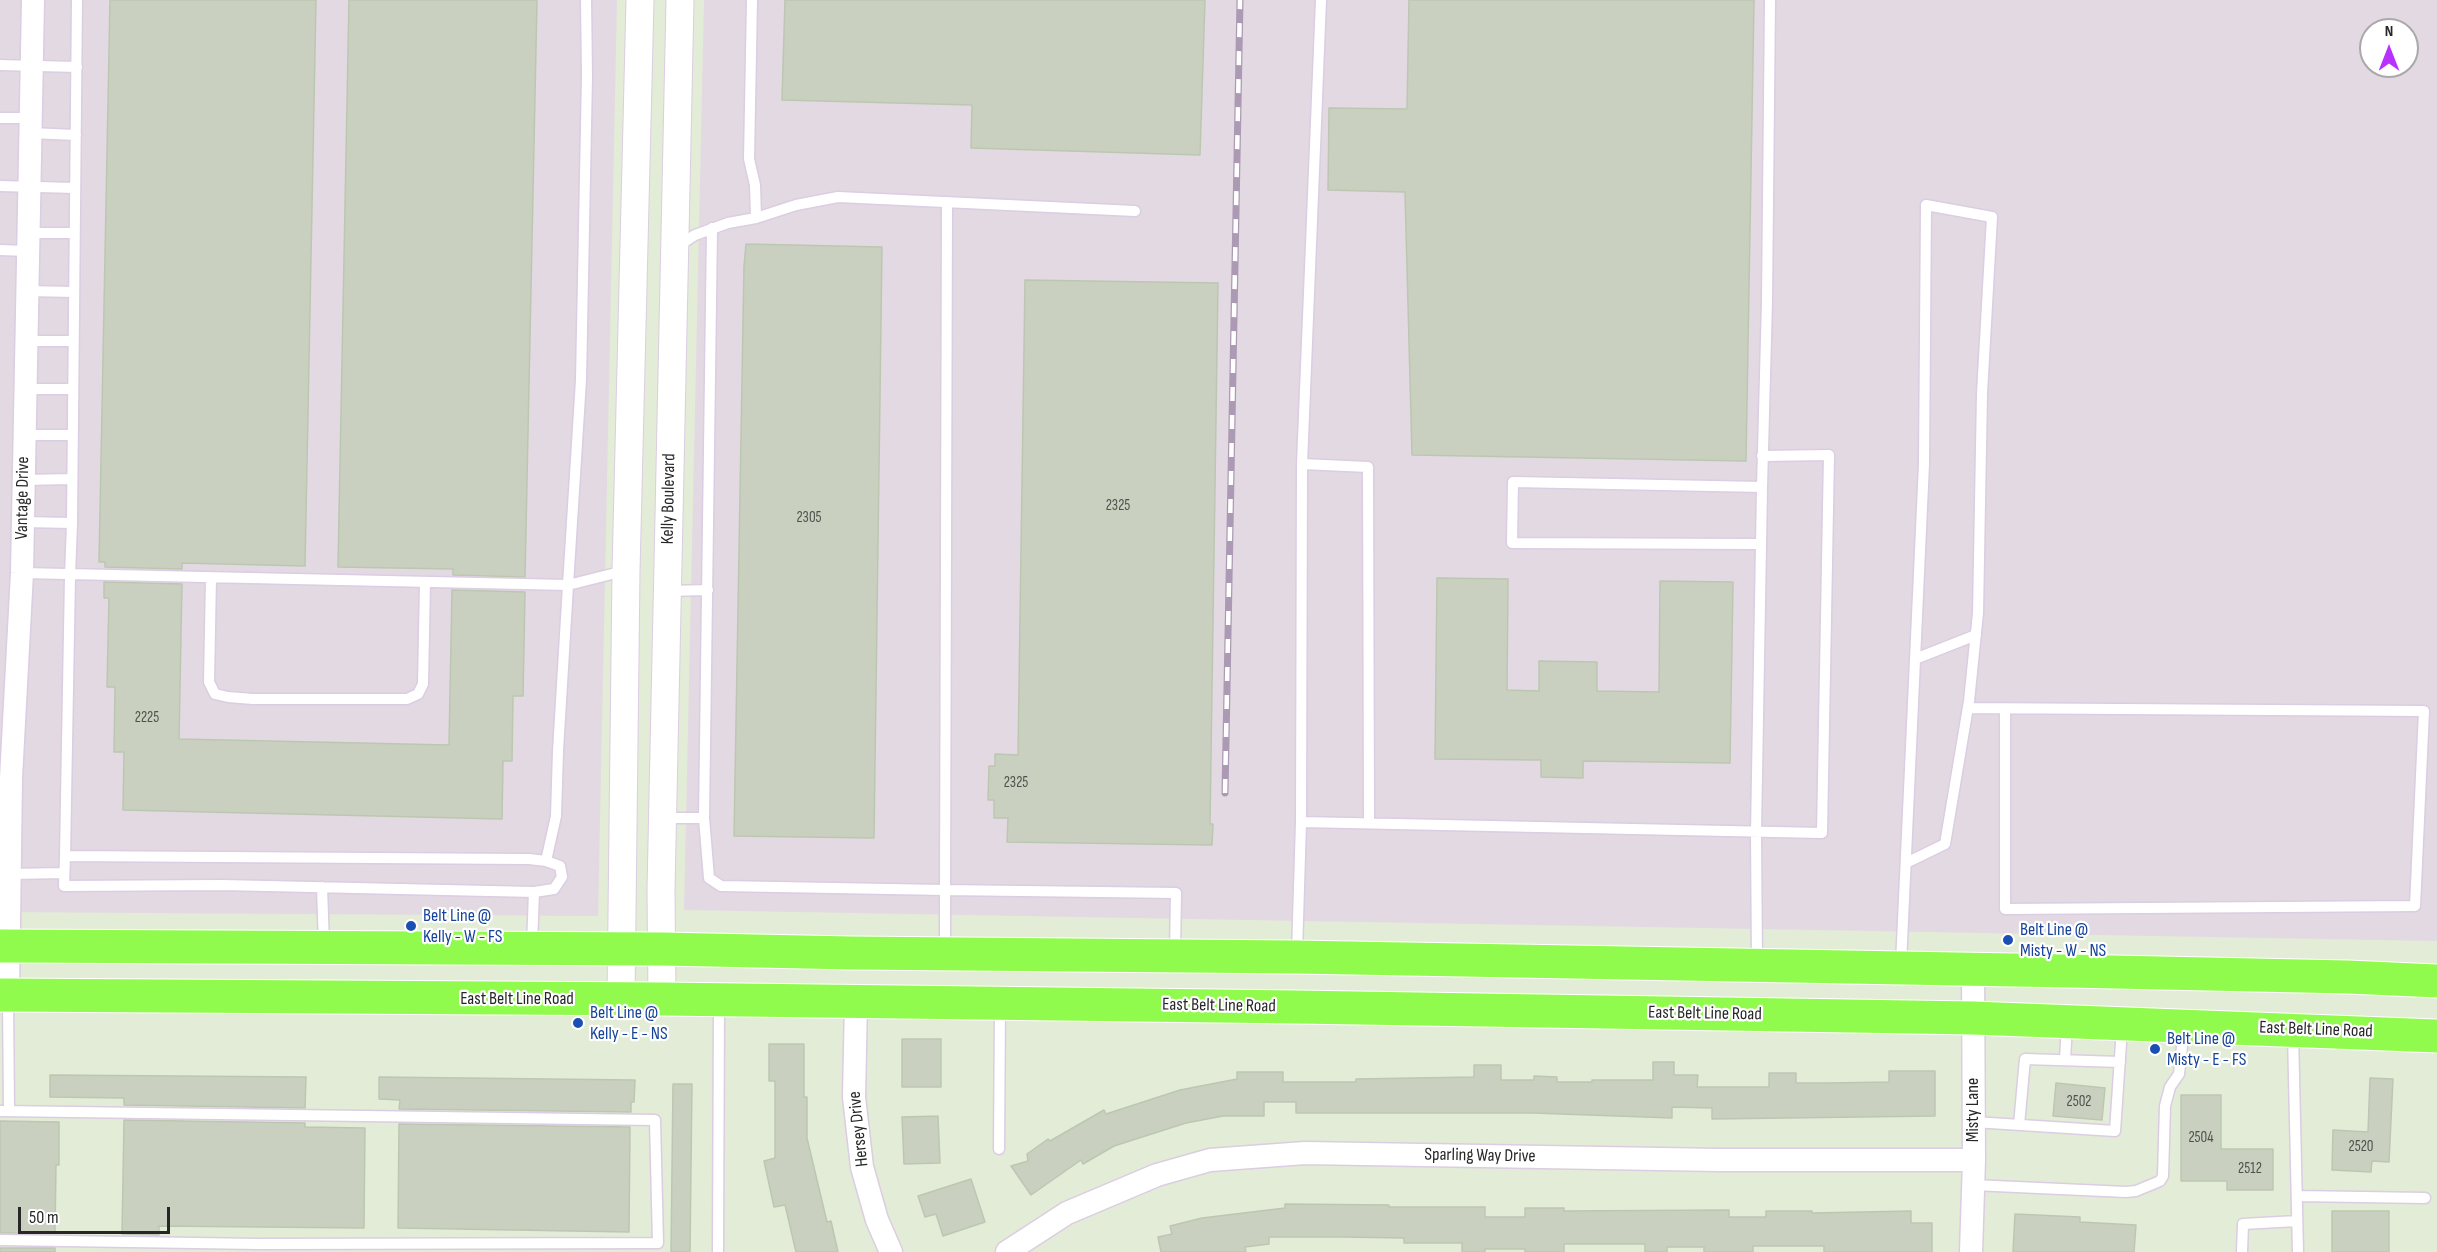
<!DOCTYPE html>
<style>
body{margin:0}
#map{position:relative;width:2437px;height:1252px;overflow:hidden;background:#e3ecd7;font-family:"Sofia Sans Condensed",sans-serif}
canvas{display:block}
.north{position:absolute;left:2359px;top:18px;width:60px;height:60px;box-sizing:border-box;background:#fff;border:2px solid #a9a9a9;border-radius:50%;rotate:0deg;font-size:16px;font-weight:700;line-height:24px;text-align:center;color:#272727}
.north::after{content:'';display:block;margin:auto;width:21px;height:27px;background:#b931ff;clip-path:polygon(50% 0,100% 100%,50% 72%,0 100%)}
.scale{position:absolute;left:18px;top:1207px;width:152px;height:27px;box-sizing:border-box;border:3px solid #272727;border-top:0;padding-left:8px;font-size:18px;line-height:21px;white-space:nowrap;color:#272727;-webkit-text-stroke:4px #fff;paint-order:stroke}
</style>
<div id="map">
<canvas width="2437" height="1252"></canvas>
<div class="north">N</div>
<div class="scale">50 m</div>
</div>
<script>
const c = document.querySelector('canvas').getContext('2d');
c.lineJoin = 'round';
function paint(path, color) {
  c.fillStyle = color;
  c.fill(path, 'evenodd');
}
function shape(rows) {
  const path = new Path2D();
  for (const r of rows) {
    path.moveTo(r[0], r[1]);
    for (let i = 2; i < r.length; i += 2) path.lineTo(r[i], r[i + 1]);
  }
  return path;
}
function stroke(path, color, width, dash) {
  c.strokeStyle = color;
  c.lineWidth = width;
  c.lineCap = dash ? 'butt' : 'round';
  c.setLineDash(dash || []);
  c.stroke(path);
}
function drawText(font, color, halo, rows, align = 'center') {
  c.font = font + ' "Sofia Sans Condensed",sans-serif';
  c.lineWidth = 4.5;
  c.setLineDash([]);
  c.textBaseline = 'middle';
  c.strokeStyle = halo;
  c.fillStyle = color;
  for (const [text, x, y, turn = 0] of rows) {
    c.save();
    c.translate(x, y);
    c.rotate((+turn || 0) * Math.PI / 180);
    c.textAlign = isNaN(turn) ? turn : align;
    if (halo) c.strokeText(text, 0, 0);
    c.fillText(text, 0, 0);
    c.restore();
  }
}
paint(shape([
 [0,0,617,0,598,916,0,912],
 [704,0,2437,0,2437,941,684,910],
 [2371,30,2407,30,2407,66,2371,66]
]), '#e3d9e2');
const building = shape([
 [110,0,316,0,305,566,182,563,182,569,105,567,105,562,99,562,110,0],
 [349,0,537,0,525,577,453,575,453,569,338,567,349,0],
 [785,0,1205,0,1200,155,971,148,972,105,782,100,785,0],
 [1409,0,1754,0,1746,461,1412,455,1405,192,1328,190,1329,108,1407,109,1409,0],
 [746,244,882,247,874,838,734,836,744,266,746,244],
 [1025,280,1218,283,1210,824,1213,824,1212,845,1007,842,1008,818,994,818,994,800,988,800,989,766,995,766,995,754,1018,755,1025,280],
 [1437,578,1508,579,1507,690,1539,691,1539,661,1597,662,1597,691,1659,692,1660,581,1733,582,1730,763,1583,761,1583,778,1541,777,1541,760,1435,759,1437,578],
 [104,582,182,584,179,739,449,745,452,590,525,592,523,696,513,696,512,761,503,761,502,819,123,810,124,752,114,752,115,687,107,687,109,598,104,598,104,582],
 [902,1039,941,1039,941,1087,902,1087,902,1039],
 [769,1044,804,1044,804,1097,807,1097,807,1138,827,1222,831,1221,838,1252,796,1252,785,1205,774,1207,764,1161,775,1158,775,1081,769,1081,769,1044],
 [1653,1062,1674,1062,1674,1075,1698,1075,1697,1087,1769,1087,1769,1073,1796,1073,1796,1083,1829,1083,1889,1082,1889,1071,1935,1071,1935,1116,1712,1119,1712,1108,1672,1107,1672,1118,1533,1113,1296,1113,1296,1102,1264,1102,1264,1116,1223,1116,1186,1123,1114,1146,1083,1164,1081,1160,1031,1195,1011,1166,1028,1161,1027,1154,1048,1139,1050,1141,1104,1110,1106,1114,1180,1090,1237,1079,1237,1072,1283,1072,1283,1082,1356,1082,1356,1079,1474,1077,1474,1065,1501,1065,1501,1080,1534,1080,1534,1076,1557,1077,1557,1082,1592,1082,1592,1080,1653,1080,1653,1062],
 [50,1075,306,1077,305,1108,124,1105,124,1098,50,1097,50,1075],
 [379,1077,635,1080,634,1102,631,1102,631,1112,399,1109,400,1100,379,1099,379,1077],
 [2370,1078,2393,1079,2389,1162,2372,1161,2371,1172,2332,1170,2333,1130,2368,1132,2370,1078],
 [2056,1083,2105,1088,2102,1120,2053,1116,2056,1083],
 [673,1084,692,1084,690,1252,671,1252,673,1084],
 [2181,1095,2221,1095,2221,1149,2273,1149,2273,1190,2227,1190,2227,1181,2181,1181,2181,1095],
 [938,1116,940,1163,904,1164,902,1117,938,1116],
 [124,1120,305,1123,305,1127,365,1128,364,1228,159,1226,159,1235,122,1234,124,1120],
 [0,1121,59,1122,59,1165,56,1165,55,1233,0,1233,0,1121],
 [399,1124,630,1127,629,1232,398,1228,399,1124],
 [971,1179,985,1222,943,1236,936,1214,925,1217,918,1196,971,1179],
 [1285,1204,1389,1205,1389,1207,1485,1207,1485,1217,1525,1217,1525,1208,1564,1208,1564,1211,1729,1210,1729,1217,1766,1217,1766,1211,1812,1211,1812,1213,1911,1211,1911,1223,1932,1223,1932,1252,1824,1252,1824,1246,1753,1246,1753,1252,1704,1252,1704,1247,1667,1247,1667,1252,1645,1252,1645,1244,1564,1244,1564,1252,1525,1252,1525,1249,1485,1249,1485,1252,1462,1252,1462,1243,1404,1243,1404,1238,1342,1237,1269,1237,1269,1244,1245,1247,1246,1252,1161,1252,1158,1237,1172,1234,1170,1226,1202,1218,1285,1208,1285,1204],
 [2332,1211,2389,1211,2389,1252,2332,1252,2332,1211],
 [2015,1214,2080,1217,2080,1222,2136,1225,2134,1252,2013,1252,2015,1214],
 [0,1248,55,1248,55,1252,0,1252,0,1248]
]);
paint(building, '#c9d0c0');
stroke(building, '#bcc7b1', 1.5);
const service = shape([
 [0,65,77,67],
 [0,118,30,118],
 [30,133,76,135],
 [0,186,75,188],
 [947,202,945,890,1176,893,1175,952],
 [756,218,796,205,838,197,1135,211],
 [712,228,704,818,709,878,721,886,945,890,945,950],
 [28,233,74,233],
 [678,246,695,235,728,223,756,218,755,185,749,159,752,0],
 [0,250,28,251],
 [27,291,74,292],
 [26,341,73,341],
 [25,389,73,389],
 [24,435,72,435],
 [1302,464,1321,0],
 [23,480,72,479],
 [1762,487,1767,301,1770,0],
 [23,522,72,523],
 [22,573,568,585,581,380,587,75,586,0],
 [211,578,209,682,215,694,228,697,253,699,407,699,418,694,423,684,425,582],
 [668,591,708,590],
 [1915,659,1976,635],
 [1968,708,2424,711,2415,906,2005,909,2005,709],
 [664,818,704,818],
 [1301,822,1302,464,1368,467,1369,823],
 [65,856,529,859,546,861,560,866,562,877,554,889,534,892,222,885,64,886,65,856,70,576,72,523,77,0],
 [546,861,556,816,558,751,568,585,624,571],
 [11,874,64,873],
 [322,887,324,945],
 [532,946,534,892],
 [1297,953,1301,822,1822,833,1829,455,1762,456],
 [1757,963,1756,833,1762,487,1513,482,1512,543,1760,544],
 [1901,964,1924,464,1926,205,1992,217,1982,393,1978,613,1969,701,1945,844,1906,863],
 [8,998,9,1111],
 [2293,1033,2298,1252],
 [2065,1060,2067,1024],
 [0,1111,655,1120,658,1243,259,1244,0,1240],
 [1974,1122,2115,1131,2122,1028],
 [2019,1125,2025,1059,2120,1062],
 [999,1149,1000,1007],
 [1973,1185,2126,1192,2136,1191,2160,1181,2163,1176,2165,1106,2170,1087,2179,1074,2184,1028],
 [2297,1196,2425,1198],
 [718,1252,719,1003],
 [2242,1252,2243,1224,2297,1221]
]);
const minor = shape([
 [8,995,11,778,22,573,33,0],
 [856,1002,854,1097,862,1167,877,1220,891,1252],
 [1007,1252,1067,1213,1157,1175,1210,1160,1305,1153,1719,1160,1974,1160],
 [1971,1252,1974,1160,1973,969]
]);
const tertiary = shape([
 [621,999,626,571,640,0],
 [662,999,661,890,680,0]
]);
const primary = shape([
 [0,946,662,949,852,953,1296,957,2068,971,2348,977,2437,981],
 [0,995,662,999,1296,1007,1973,1018,2437,1036]
]);
stroke(service, '#dbcde2', 13);
stroke(minor, '#dbcde2', 25);
stroke(tertiary, '#dbcde2', 29);
stroke(primary, '#fff', 35);
stroke(service, '#fff', 10);
stroke(minor, '#fff', 22);
stroke(tertiary, '#fff', 27);
stroke(primary, '#91fb4d', 33);
const rail = shape([
 [1225,793,1240,0]
]);
stroke(rail, '#ac9ab4', 7);
stroke(rail, '#fff', 4.5, [14]);
for (const [x, y, r, color] of [
 [411,926,6,"#1a4fb4"],
 [2008,940,6,"#1a4fb4"],
 [578,1023,6,"#1a4fb4"],
 [2155,1049,6,"#1a4fb4"]
]) {
  const dot = new Path2D();
  dot.arc(x, y, r, 0, 2 * Math.PI);
  c.fillStyle = color;
  c.fill(dot);
  stroke(dot, '#fff', 2);
}
drawText('15px', '#50514d', null, [
 ["2325",1118,506],
 ["2305",809,518],
 ["2225",147,718],
 ["2325",1016,783],
 ["2502",2079,1102],
 ["2504",2201,1138],
 ["2520",2361,1147],
 ["2512",2250,1169]
]);
drawText('18px', '#272727', '#fff', [
 ["Vantage Drive",23,498,-89],
 ["Kelly Boulevard",669,499,-89],
 ["East Belt Line Road",517,999],
 ["East Belt Line Road",1219,1006,1],
 ["East Belt Line Road",1705,1014,1],
 ["East Belt Line Road",2316,1030,2],
 ["Misty Lane",1973,1110,-90],
 ["Hersey Drive",859,1129,-96],
 ["Sparling Way Drive",1480,1156,1]
]);
drawText('18px', '#164399', '#fff', [
 ["Belt Line @",423,916],
 ["Kelly - W - FS",423,937],
 ["Belt Line @",2020,930],
 ["Misty - W - NS",2020,951],
 ["Belt Line @",590,1013],
 ["Kelly - E - NS",590,1034],
 ["Belt Line @",2167,1039],
 ["Misty - E - FS",2167,1060]
], 'left');
</script>
